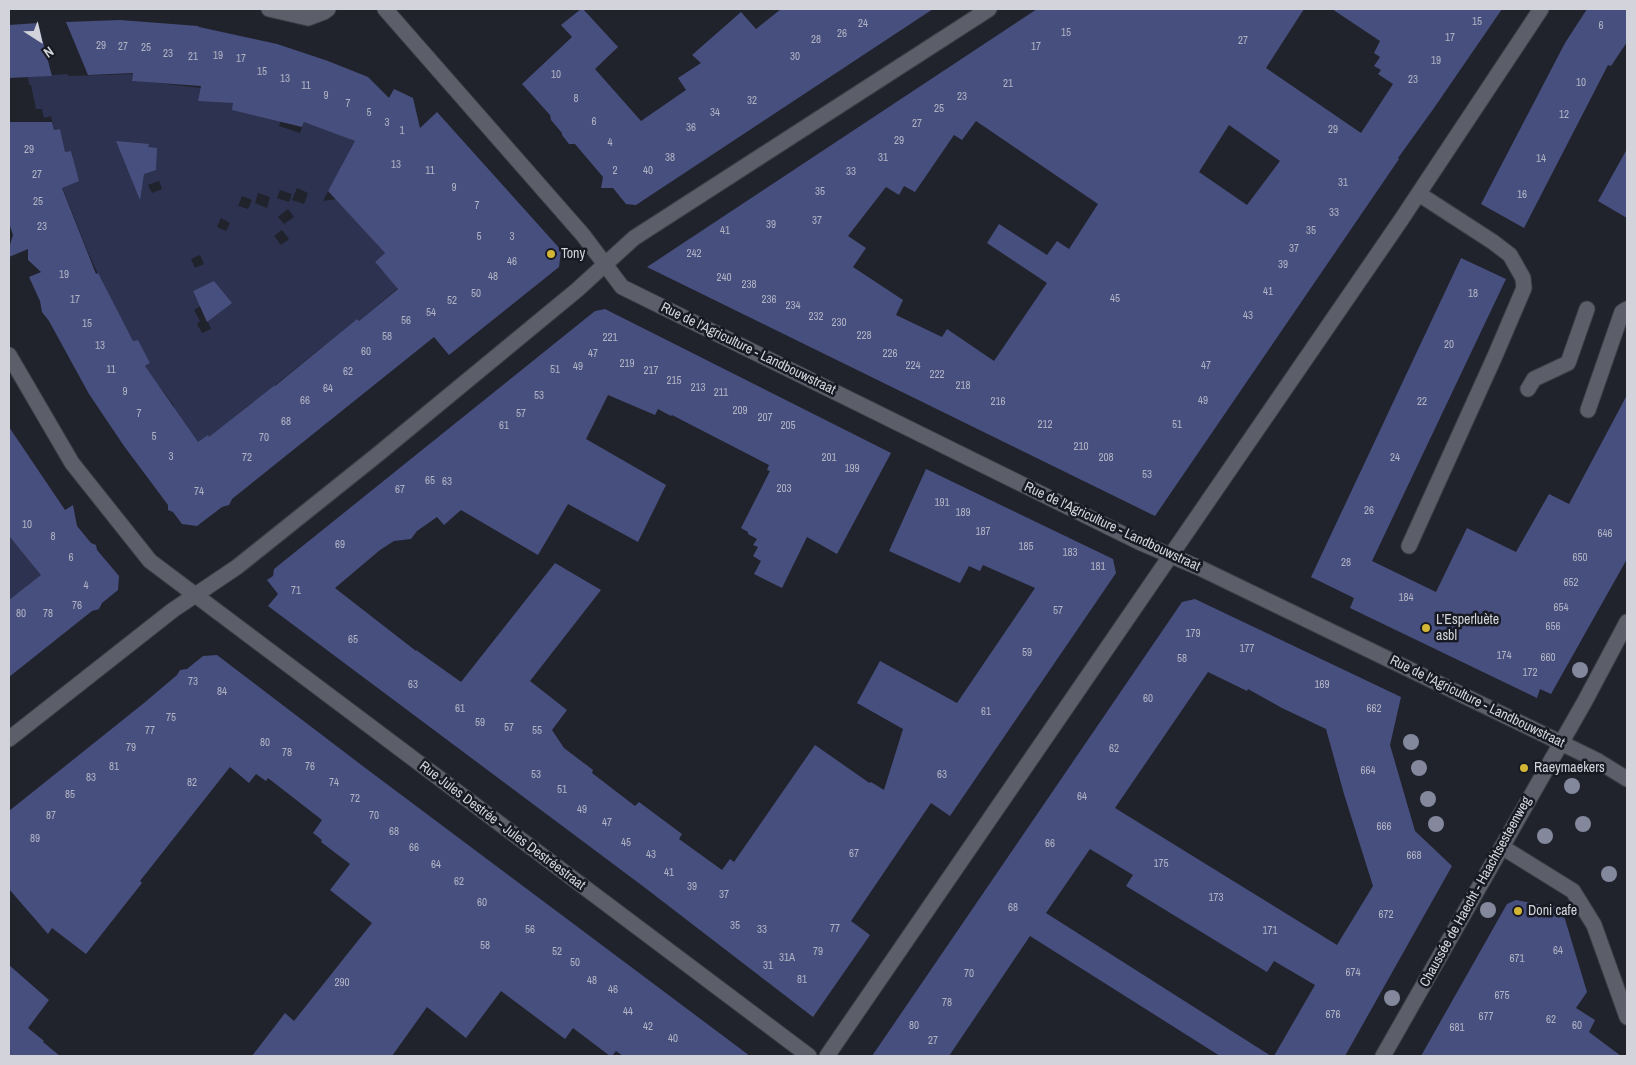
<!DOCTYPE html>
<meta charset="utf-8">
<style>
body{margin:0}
#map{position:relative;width:1636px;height:1065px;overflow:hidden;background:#21232c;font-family:"Archivo Narrow",sans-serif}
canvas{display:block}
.frame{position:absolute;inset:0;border:10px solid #d3d4db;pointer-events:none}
.north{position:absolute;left:15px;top:15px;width:50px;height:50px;-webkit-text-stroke:4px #171923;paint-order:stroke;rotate:145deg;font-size:14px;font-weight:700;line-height:20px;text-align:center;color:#d3d4db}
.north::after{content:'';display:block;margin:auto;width:18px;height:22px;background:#d3d4db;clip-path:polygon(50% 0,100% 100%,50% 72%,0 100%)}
</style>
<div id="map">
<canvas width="1636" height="1065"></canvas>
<div class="frame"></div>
<div class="north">N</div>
</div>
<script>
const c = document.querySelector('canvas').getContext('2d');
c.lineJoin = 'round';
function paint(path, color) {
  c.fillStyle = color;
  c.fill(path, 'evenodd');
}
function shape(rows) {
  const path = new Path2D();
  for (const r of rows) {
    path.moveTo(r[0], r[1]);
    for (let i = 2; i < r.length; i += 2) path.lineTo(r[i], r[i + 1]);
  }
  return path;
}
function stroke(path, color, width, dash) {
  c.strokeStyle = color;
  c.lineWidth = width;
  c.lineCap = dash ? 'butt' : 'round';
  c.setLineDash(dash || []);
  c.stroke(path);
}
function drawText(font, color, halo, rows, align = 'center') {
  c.font = font + ' "Archivo Narrow",sans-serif';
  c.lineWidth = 5;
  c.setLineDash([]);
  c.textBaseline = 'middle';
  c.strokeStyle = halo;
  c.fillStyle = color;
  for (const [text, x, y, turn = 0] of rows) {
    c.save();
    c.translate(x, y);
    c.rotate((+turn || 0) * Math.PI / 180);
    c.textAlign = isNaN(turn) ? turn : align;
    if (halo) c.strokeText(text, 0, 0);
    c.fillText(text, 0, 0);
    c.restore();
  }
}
paint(shape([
 [68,74,68,76,133,74,132,80,201,88,230,103,284,111,279,126,300,133,304,122,324,128,369,147,337,200,385,253,375,262,382,271,405,282,359,321,357,319,263,395,260,410,253,402,231,420,200,462,172,408,174,406,159,386,157,387,144,367,150,363,138,340,133,341,109,298,88,252,60,182,60,161,73,157,71,151,51,157,48,144,62,139,60,129,54,130,51,116,44,118,42,109,36,109,31,85,29,85,28,77],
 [159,181,162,189,152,193,148,185],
 [333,182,337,199,323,201],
 [297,188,308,193,304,204,292,200],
 [280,190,292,194,289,202,277,198],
 [258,193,270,197,267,208,255,203],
 [242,196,252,200,248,209,238,206],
 [288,209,294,217,284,224,278,217],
 [221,218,230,223,226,231,217,227],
 [282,230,289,239,281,245,274,236],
 [200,255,204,264,195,268,191,259],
 [204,286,208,295,197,300,193,291],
 [204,304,206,318,211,329,202,333,197,324,200,321,194,310],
 [9,536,17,546,24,541,59,586,17,594,9,600]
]), '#2d3250');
paint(shape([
 [581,9,583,9,618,47,595,69,641,121,686,90,678,78,701,63,692,55,741,12,756,29,781,9,933,9,636,205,626,204,613,188,601,188,603,177,575,144,569,144,562,135,562,133,551,120,550,115,522,84,572,37,561,25],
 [1037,9,1304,9,1266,68,1361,133,1393,84,1378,74,1381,70,1374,66,1380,57,1374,53,1380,41,1332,9,1502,9,1434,108,1398,158,1399,159,1155,516,647,267],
 [976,121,1098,204,1069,249,1057,241,1047,255,999,224,987,243,1047,283,994,361,947,329,942,337,896,315,903,300,853,267,866,248,848,236,886,187,899,195,904,186,915,192,954,135,962,140],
 [1229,125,1280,161,1247,205,1199,172],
 [1587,9,1627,9,1627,42,1611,66,1608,65,1524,228,1481,204,1565,43],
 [120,20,198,26,199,27,277,44,328,61,368,77,389,98,394,89,413,98,420,128,437,112,561,250,559,267,449,355,434,337,232,499,229,505,222,507,197,526,182,524,173,512,168,510,168,505,124,446,89,394,49,321,42,312,40,301,29,277,41,272,28,260,28,249,9,257,9,248,13,235,9,223,9,122,52,122,54,130,60,129,65,152,71,151,79,181,62,188,96,274,98,273,133,341,138,340,150,363,145,366,198,442,208,435,209,437,275,385,275,386,357,319,359,321,398,289,375,262,385,253,328,191,355,141,304,122,302,127,232,110,233,103,198,101,201,86,132,81,133,73,88,75,66,22],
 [38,23,52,76,9,78,9,25],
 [116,141,149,144,148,147,157,148,156,170,144,174,140,200],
 [1627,149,1627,218,1598,201],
 [1461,258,1506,279,1372,561,1436,592,1467,528,1516,552,1549,494,1569,504,1627,395,1627,559,1551,694,1540,689,1537,698,1350,608,1354,598,1311,577],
 [214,281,232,303,207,322,193,291],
 [605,309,891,453,837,554,807,537,782,588,754,574,761,561,753,556,758,547,753,545,757,539,748,534,748,532,741,528,770,471,767,470,769,465,672,415,671,416,658,409,655,415,608,395,586,439,666,485,638,542,568,504,538,555,461,510,444,525,437,517,417,531,411,539,394,541,380,550,335,588,416,651,416,650,461,682,555,563,601,590,530,681,567,710,552,730,564,748,593,770,592,773,635,806,639,802,682,834,679,839,722,870,730,859,734,862,815,745,868,782,870,783,871,782,884,790,903,729,857,703,880,661,957,703,1035,588,983,565,980,571,969,566,960,583,889,551,926,469,1113,559,1116,573,950,816,931,803,851,921,870,935,813,1017,644,887,268,606,278,594,267,580,273,576,274,569,595,311],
 [9,427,65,510,73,505,77,526,91,543,96,545,97,550,119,576,118,590,102,603,99,609,92,611,9,677,9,600,41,575,9,536],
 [1195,599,1401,697,1390,745,1415,831,1452,866,1345,1056,1274,1056,1315,985,1274,961,1267,972,1126,886,1133,875,1090,849,1046,913,1271,1056,1220,1056,1030,936,949,1056,872,1056,1182,602],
 [1208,672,1247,691,1248,689,1282,708,1326,729,1344,794,1373,886,1337,945,1115,808],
 [217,655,364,767,750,1056,623,1056,616,1051,612,1056,610,1056,573,1028,565,1039,501,991,466,1038,427,1007,392,1056,252,1056,285,1013,294,1021,372,923,330,890,350,864,321,842,322,840,313,833,322,820,268,778,266,781,256,774,249,783,230,767,140,881,142,883,86,954,52,928,48,934,9,889,9,811,144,703,177,675,180,670,187,669,203,656],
 [1516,900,1547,906,1561,906,1587,992,1576,1008,1595,1020,1589,1032,1621,1056,1421,1056,1507,904],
 [9,965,49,1000,28,1028,44,1041,43,1042,60,1056,9,1056]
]), '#474f7e');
const minor = shape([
 [269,9,308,18,324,12,328,9],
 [385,9,583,235,622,287,1139,542,1202,569,1547,736,1598,761,1627,779],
 [9,355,72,463,150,561,809,1056],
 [1528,389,1534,379,1568,363,1587,309],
 [1588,410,1622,312,1627,309],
 [1409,546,1495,356,1524,288,1523,278,1510,255,1493,242,1419,194],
 [9,739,173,610,237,567,377,455,577,290,634,238,989,9],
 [1502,847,1573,891,1594,925,1627,1017],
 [827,1056,1401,220,1541,9],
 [1383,1056,1585,701,1627,622]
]);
stroke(minor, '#3e4048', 17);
stroke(minor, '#5c5f6a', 15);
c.fillStyle = '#83889d';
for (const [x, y] of [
 [1580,670],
 [1411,742],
 [1419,768],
 [1572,786],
 [1428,799],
 [1436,824],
 [1583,824],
 [1545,836],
 [1609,874],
 [1488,910],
 [1392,998]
]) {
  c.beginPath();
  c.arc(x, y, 8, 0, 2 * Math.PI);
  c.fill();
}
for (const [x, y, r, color] of [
 [551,254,5,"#d3b635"],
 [1426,628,5,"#d3b635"],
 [1524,768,5,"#d3b635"],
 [1518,911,5,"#d3b635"]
]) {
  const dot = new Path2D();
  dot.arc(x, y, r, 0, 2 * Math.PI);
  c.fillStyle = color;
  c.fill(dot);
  stroke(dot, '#171923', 2);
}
drawText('11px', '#b0b3c4', null, [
 ["15",1477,22],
 ["24",863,24],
 ["6",1601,26],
 ["15",1066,33],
 ["26",842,34],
 ["17",1450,38],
 ["28",816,40],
 ["27",1243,41],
 ["29",101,46],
 ["27",123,47],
 ["17",1036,47],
 ["25",146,48],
 ["23",168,54],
 ["19",218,56],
 ["21",193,57],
 ["30",795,57],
 ["17",241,59],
 ["19",1436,61],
 ["15",262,72],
 ["10",556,75],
 ["13",285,79],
 ["23",1413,80],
 ["10",1581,83],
 ["21",1008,84],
 ["11",306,86],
 ["9",326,96],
 ["23",962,97],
 ["8",576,99],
 ["32",752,101],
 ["7",348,104],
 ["25",939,109],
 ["5",369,113],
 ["34",715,113],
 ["12",1564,115],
 ["6",594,122],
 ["3",387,123],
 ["27",917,124],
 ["36",691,128],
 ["29",1333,130],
 ["1",402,131],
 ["29",899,141],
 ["4",610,143],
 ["29",29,150],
 ["38",670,158],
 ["31",883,158],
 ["14",1541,159],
 ["13",396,165],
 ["11",430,171],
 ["2",615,171],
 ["40",648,171],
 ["33",851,172],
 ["27",37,175],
 ["31",1343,183],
 ["9",454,188],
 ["35",820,192],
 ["16",1522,195],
 ["25",38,202],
 ["7",477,206],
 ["33",1334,213],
 ["37",817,221],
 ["39",771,225],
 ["23",42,227],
 ["41",725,231],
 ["35",1311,231],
 ["5",479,237],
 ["3",512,237],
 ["37",1294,249],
 ["242",694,254],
 ["46",512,262],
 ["39",1283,265],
 ["19",64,275],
 ["48",493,277],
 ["240",724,278],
 ["238",749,285],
 ["41",1268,292],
 ["50",476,294],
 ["18",1473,294],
 ["45",1115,299],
 ["17",75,300],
 ["236",769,300],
 ["52",452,301],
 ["234",793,306],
 ["54",431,313],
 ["43",1248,316],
 ["232",816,317],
 ["56",406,321],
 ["230",839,323],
 ["15",87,324],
 ["228",864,336],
 ["58",387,337],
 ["221",610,338],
 ["20",1449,345],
 ["13",100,346],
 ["60",366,352],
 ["47",593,354],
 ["226",890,354],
 ["219",627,364],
 ["224",913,366],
 ["47",1206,366],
 ["49",578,367],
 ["11",111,370],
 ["51",555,370],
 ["217",651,371],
 ["62",348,372],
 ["222",937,375],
 ["215",674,381],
 ["218",963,386],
 ["213",698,388],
 ["64",328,389],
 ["9",125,392],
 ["211",721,393],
 ["53",539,396],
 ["66",305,401],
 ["49",1203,401],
 ["216",998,402],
 ["22",1422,402],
 ["209",740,411],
 ["7",139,414],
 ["57",521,414],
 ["207",765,418],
 ["68",286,422],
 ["212",1045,425],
 ["51",1177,425],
 ["61",504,426],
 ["205",788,426],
 ["5",154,437],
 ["70",264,438],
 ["210",1081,447],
 ["3",171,457],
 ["72",247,458],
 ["201",829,458],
 ["208",1106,458],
 ["24",1395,458],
 ["199",852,469],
 ["53",1147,475],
 ["65",430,481],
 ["63",447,482],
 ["203",784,489],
 ["67",400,490],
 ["74",199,492],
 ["191",942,503],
 ["26",1369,511],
 ["189",963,513],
 ["10",27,525],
 ["187",983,532],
 ["646",1605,534],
 ["8",53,537],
 ["69",340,545],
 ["185",1026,547],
 ["183",1070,553],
 ["6",71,558],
 ["650",1580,558],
 ["28",1346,563],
 ["181",1098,567],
 ["652",1571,583],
 ["4",86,586],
 ["71",296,591],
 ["184",1406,598],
 ["76",77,606],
 ["654",1561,608],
 ["57",1058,611],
 ["80",21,614],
 ["78",48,614],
 ["656",1553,627],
 ["179",1193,634],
 ["65",353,640],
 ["177",1247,649],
 ["59",1027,653],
 ["174",1504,656],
 ["660",1548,658],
 ["58",1182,659],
 ["172",1530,673],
 ["73",193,682],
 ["63",413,685],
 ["169",1322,685],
 ["84",222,692],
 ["60",1148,699],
 ["61",460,709],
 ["662",1374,709],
 ["61",986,712],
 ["75",171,718],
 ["59",480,723],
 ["57",509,728],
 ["77",150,731],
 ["55",537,731],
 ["80",265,743],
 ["79",131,748],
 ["62",1114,749],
 ["78",287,753],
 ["81",114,767],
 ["76",310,767],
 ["664",1368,771],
 ["53",536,775],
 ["63",942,775],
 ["83",91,778],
 ["82",192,783],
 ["74",334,783],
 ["51",562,790],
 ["85",70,795],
 ["64",1082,797],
 ["72",355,799],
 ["49",582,810],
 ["87",51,816],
 ["70",374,816],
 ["47",607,823],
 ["666",1384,827],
 ["68",394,832],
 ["89",35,839],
 ["45",626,843],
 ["66",1050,844],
 ["66",414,848],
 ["67",854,854],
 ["43",651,855],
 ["668",1414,856],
 ["175",1161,864],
 ["64",436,865],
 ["41",669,873],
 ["62",459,882],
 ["39",692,887],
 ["37",724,895],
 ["173",1216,898],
 ["60",482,903],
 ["68",1013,908],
 ["672",1386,915],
 ["35",735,926],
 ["77",835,929],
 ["56",530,930],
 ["33",762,930],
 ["171",1270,931],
 ["58",485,946],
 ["64",1558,951],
 ["52",557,952],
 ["79",818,952],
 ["31A",787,958],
 ["671",1517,959],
 ["50",575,963],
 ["31",768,966],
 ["674",1353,973],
 ["70",969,974],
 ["81",802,980],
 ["48",592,981],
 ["290",342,983],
 ["46",613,990],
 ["675",1502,996],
 ["78",947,1003],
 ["44",628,1012],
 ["676",1333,1015],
 ["677",1486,1017],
 ["62",1551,1020],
 ["80",914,1026],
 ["60",1577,1026],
 ["42",648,1027],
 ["681",1457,1028],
 ["40",673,1039],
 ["27",933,1041]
]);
drawText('14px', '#d3d4db', '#171923', [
 ["Tony",561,254],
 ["L’Esperluète",1436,620],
 ["asbl",1436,636],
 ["Raeymaekers",1534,768],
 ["Doni cafe",1528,911]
], 'left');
drawText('14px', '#d3d4db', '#171923', [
 ["Rue de l'Agriculture - Landbouwstraat",748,349,26],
 ["Rue de l'Agriculture - Landbouwstraat",1112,527,25],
 ["Rue de l'Agriculture - Landbouwstraat",1477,702,26],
 ["Rue Jules Destrée - Jules Destréestraat",502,826,37],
 ["Chaussée de Haecht - Haachtsesteenweg",1476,892,-61]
]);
</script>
